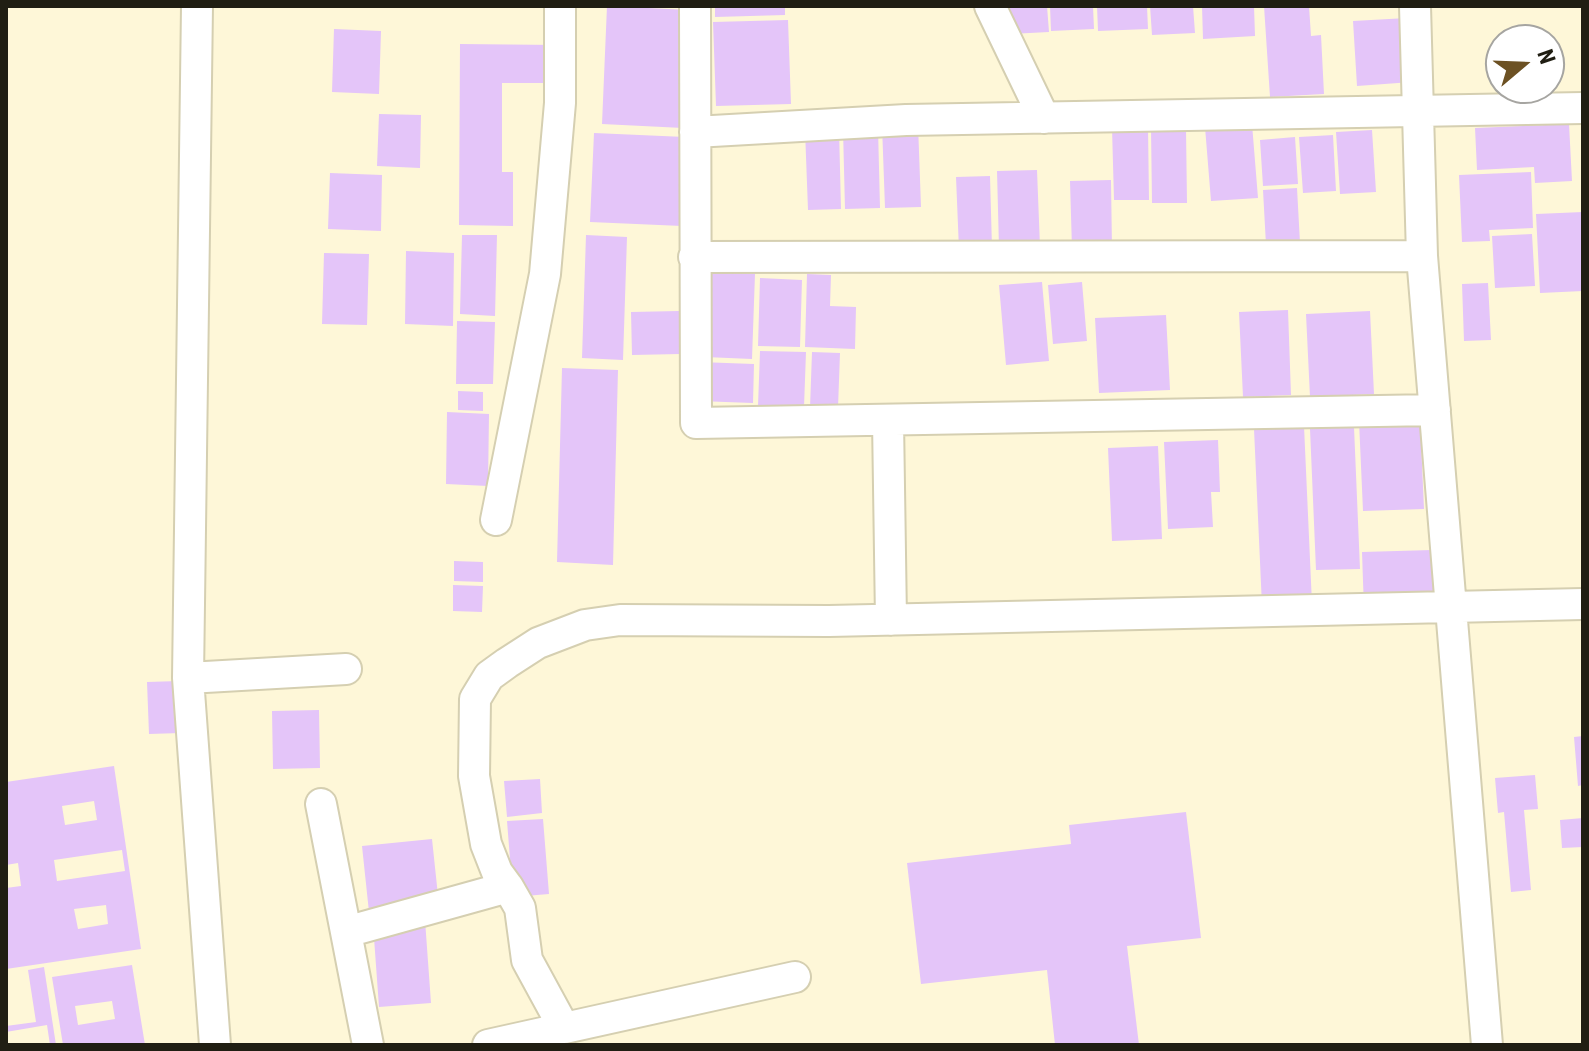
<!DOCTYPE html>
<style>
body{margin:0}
#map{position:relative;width:1589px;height:1051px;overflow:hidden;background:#fef7d8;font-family:"Roboto Condensed",sans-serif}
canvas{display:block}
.frame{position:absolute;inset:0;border:8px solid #201e13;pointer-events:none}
.north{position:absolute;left:1485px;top:24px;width:80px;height:80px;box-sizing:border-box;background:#fff;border:2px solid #a6a5a1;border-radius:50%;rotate:71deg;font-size:22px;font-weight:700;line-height:32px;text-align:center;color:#201e13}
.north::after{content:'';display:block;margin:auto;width:28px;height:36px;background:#6c5123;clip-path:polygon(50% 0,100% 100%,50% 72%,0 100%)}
</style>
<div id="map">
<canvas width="1589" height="1051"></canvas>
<div class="frame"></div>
<div class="north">N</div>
</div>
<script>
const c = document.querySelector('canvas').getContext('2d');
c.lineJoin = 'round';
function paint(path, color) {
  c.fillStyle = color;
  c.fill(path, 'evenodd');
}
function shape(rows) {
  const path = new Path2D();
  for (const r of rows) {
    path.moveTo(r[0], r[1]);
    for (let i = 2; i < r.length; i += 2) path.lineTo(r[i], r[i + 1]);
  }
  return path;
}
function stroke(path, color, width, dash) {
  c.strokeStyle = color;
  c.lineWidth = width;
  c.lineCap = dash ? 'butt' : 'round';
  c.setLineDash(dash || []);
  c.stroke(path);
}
paint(shape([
 [607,6,689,10,683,128,602,124],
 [715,6,785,6,785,15,715,17],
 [1008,6,1047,6,1049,32,1010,34],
 [1050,6,1093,6,1094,29,1051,31],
 [1097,6,1147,6,1148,29,1098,31],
 [1150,6,1193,6,1195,33,1152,35],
 [1202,6,1254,6,1255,36,1203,39],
 [1264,6,1309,6,1311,36,1321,35,1324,94,1270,97],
 [1407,18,1412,82,1357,86,1353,21],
 [788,20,791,104,716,106,713,22],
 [334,29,381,31,379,94,332,92],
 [460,44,558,45,558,83,502,83,502,172,513,172,513,226,459,225],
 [379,114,421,115,420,168,377,166],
 [918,124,921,207,885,208,882,125],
 [1252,124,1258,198,1211,201,1205,127],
 [1569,124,1572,181,1535,183,1534,167,1477,170,1475,128],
 [1148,127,1149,200,1114,200,1112,128],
 [878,128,880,208,845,209,843,129],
 [839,129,841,209,808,210,805,130],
 [1151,129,1186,129,1187,203,1152,203],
 [1372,130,1376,192,1340,194,1336,132],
 [594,133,685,137,682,226,590,222],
 [1333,135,1336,191,1303,193,1299,137],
 [1295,137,1298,184,1263,186,1260,140],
 [1037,170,1040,247,999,248,997,171],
 [1531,172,1533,228,1489,230,1490,241,1462,242,1459,175],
 [330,173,382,175,381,231,328,229],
 [990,176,992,248,959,250,956,177],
 [1111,180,1112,249,1072,249,1070,181],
 [1297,188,1300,243,1266,245,1263,190],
 [1583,212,1583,291,1540,293,1536,214],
 [1532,234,1535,286,1495,288,1492,236],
 [462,235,497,235,495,316,460,314],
 [586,235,627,237,623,360,582,358],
 [406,251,454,253,453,326,405,324],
 [324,253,369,254,367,325,322,324],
 [707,272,755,274,752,359,705,357],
 [807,274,831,275,830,306,856,307,855,349,805,347],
 [760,278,802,280,800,347,758,346],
 [1042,282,1049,361,1006,365,999,285],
 [1082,282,1087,341,1053,344,1048,285],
 [1488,283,1491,340,1464,341,1462,284],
 [1288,310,1291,395,1243,397,1239,312],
 [679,311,680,354,632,355,631,312],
 [1370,311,1374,394,1310,397,1306,314],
 [1166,315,1170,390,1099,393,1095,318],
 [457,321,495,322,493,384,456,384],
 [760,351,806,352,804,407,758,406],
 [812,352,840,353,838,408,810,408],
 [699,362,754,364,753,403,698,401],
 [562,368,618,370,613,565,557,562],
 [458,391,483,392,483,411,458,410],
 [447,412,489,414,488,486,446,484],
 [1420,419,1424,509,1363,511,1359,421],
 [1304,426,1312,604,1262,606,1254,429],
 [1354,427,1360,569,1316,570,1310,429],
 [1218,440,1220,492,1211,492,1213,527,1168,529,1164,442],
 [1158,446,1162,539,1112,541,1108,448],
 [1432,550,1434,608,1364,610,1362,552],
 [454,561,483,562,483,582,454,581],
 [453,585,483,586,482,612,453,611],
 [179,681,181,733,149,734,147,682],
 [319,710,320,768,273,769,272,711],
 [1583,736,1583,785,1578,786,1574,737],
 [114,766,141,949,6,969,6,888,21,886,18,863,6,865,6,782],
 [94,801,97,820,65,825,62,806],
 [122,850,125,871,57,881,54,860],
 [106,905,108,924,78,929,74,909],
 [1535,775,1538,809,1524,810,1531,890,1511,892,1504,812,1498,813,1495,778],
 [540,779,542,813,507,817,504,781],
 [1186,812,1201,938,1127,946,1139,1045,1055,1045,1047,970,921,984,907,863,1071,844,1069,825],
 [1583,818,1583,847,1562,848,1560,820],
 [543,819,549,894,513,897,507,821],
 [432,839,439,905,369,912,362,846],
 [425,920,431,1003,379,1007,373,924],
 [132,965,145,1045,63,1045,52,977],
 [112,1001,115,1019,78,1025,75,1006],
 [44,967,56,1045,50,1045,47,1025,6,1032,6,1026,36,1022,28,970]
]), '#e4c5f9');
const minor = shape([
 [197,6,188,678,346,669],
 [695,6,696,423,1435,410],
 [990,6,1044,118],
 [1415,6,1422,256,1487,1045],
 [695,132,906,120,1583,108],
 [694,257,1422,256],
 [888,420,891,620],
 [496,520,545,274,560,103,560,6],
 [188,678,215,1045],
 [321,804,368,1045],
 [508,887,520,908,527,960,564,1028],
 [346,932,508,887,497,872,486,844,474,776,475,699,489,676,507,663,538,643,585,625,620,620,829,621,1583,604],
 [488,1045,795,977]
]);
stroke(minor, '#d5cfb1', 34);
stroke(minor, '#fff', 30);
</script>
